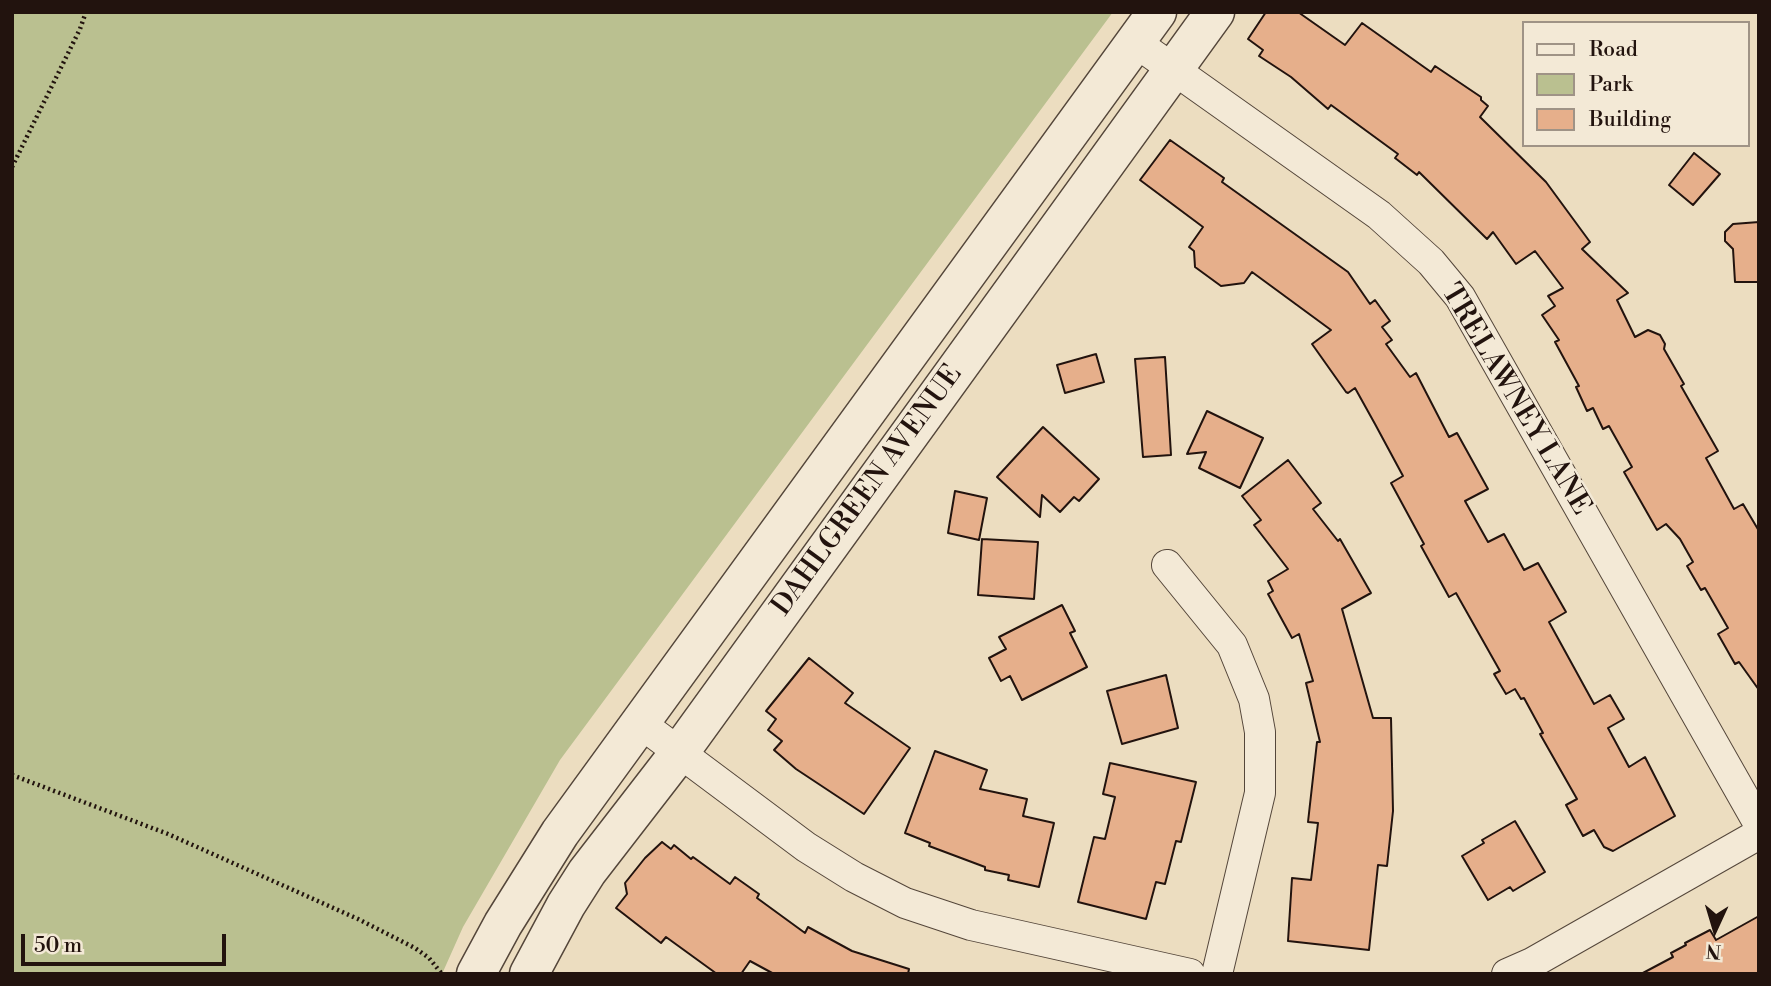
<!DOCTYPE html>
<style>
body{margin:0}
#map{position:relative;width:1771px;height:986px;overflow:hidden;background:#ecddc0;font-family:"Libre Bodoni",serif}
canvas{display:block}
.frame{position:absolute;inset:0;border:14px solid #22130e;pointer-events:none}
.legend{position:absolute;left:1522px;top:21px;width:228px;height:126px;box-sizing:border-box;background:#f3e9d6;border:2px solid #9f9386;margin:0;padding:9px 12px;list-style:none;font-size:21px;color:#22130e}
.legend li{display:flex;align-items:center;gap:14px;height:35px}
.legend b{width:35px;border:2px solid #9f9386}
.north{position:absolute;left:1680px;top:895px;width:70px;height:70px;-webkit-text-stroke:5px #f3e9d6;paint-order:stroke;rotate:184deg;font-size:19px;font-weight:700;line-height:28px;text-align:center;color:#22130e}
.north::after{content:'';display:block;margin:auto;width:24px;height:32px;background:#22130e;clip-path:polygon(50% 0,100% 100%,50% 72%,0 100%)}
.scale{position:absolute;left:21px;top:934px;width:205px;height:32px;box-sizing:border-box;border:4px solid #22130e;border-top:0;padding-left:9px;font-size:21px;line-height:24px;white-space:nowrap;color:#22130e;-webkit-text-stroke:5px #f3e9d6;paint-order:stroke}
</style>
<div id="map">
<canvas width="1771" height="986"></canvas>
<div class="frame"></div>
<ul class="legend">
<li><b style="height:9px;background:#f3e9d6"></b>Road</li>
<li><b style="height:19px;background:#bac090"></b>Park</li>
<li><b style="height:19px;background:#e6af8b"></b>Building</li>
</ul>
<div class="north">N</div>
<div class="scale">50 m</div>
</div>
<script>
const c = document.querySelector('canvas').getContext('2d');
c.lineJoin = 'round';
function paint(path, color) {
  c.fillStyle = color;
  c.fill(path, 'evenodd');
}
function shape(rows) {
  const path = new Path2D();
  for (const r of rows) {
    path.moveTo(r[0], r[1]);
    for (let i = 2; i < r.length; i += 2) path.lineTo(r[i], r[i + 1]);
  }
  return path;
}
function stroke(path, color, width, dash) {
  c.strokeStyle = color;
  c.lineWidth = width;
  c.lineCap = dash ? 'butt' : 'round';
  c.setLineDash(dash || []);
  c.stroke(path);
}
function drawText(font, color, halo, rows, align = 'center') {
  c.font = font + ' "Libre Bodoni",serif';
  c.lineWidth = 5;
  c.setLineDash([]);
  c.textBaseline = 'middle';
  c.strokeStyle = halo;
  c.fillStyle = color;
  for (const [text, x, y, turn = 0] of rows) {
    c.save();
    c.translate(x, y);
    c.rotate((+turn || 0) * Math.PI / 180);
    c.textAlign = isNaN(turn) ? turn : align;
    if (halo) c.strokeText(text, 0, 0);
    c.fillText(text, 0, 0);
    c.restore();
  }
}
paint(shape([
 [12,12,1113,12,560,760,463,927,442,974,12,974]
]), '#bac090');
const building = shape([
 [1266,12,1298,12,1345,45,1362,23,1431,72,1435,66,1481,97,1481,100,1488,106,1480,117,1546,182,1590,242,1582,249,1628,293,1617,300,1635,337,1648,330,1660,335,1665,344,1664,349,1684,384,1681,386,1718,451,1706,458,1734,509,1743,504,1759,531,1759,690,1739,662,1735,664,1718,634,1728,628,1705,588,1701,590,1687,566,1693,562,1680,539,1666,524,1657,530,1624,472,1632,467,1609,426,1603,429,1593,408,1587,411,1576,387,1579,386,1555,342,1559,340,1542,315,1555,306,1548,296,1563,288,1535,251,1516,264,1493,232,1487,239,1419,172,1417,175,1395,158,1398,154,1331,105,1328,109,1291,77,1259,56,1263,50,1248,39,1266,12],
 [1170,140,1224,178,1222,182,1348,272,1370,304,1375,300,1390,321,1382,327,1392,340,1386,344,1410,377,1416,373,1449,437,1457,433,1488,489,1465,501,1488,542,1504,534,1524,570,1538,563,1566,612,1549,622,1594,704,1610,695,1624,719,1608,728,1629,767,1645,757,1675,816,1613,851,1604,847,1594,830,1583,836,1566,805,1577,799,1540,734,1543,733,1524,698,1521,699,1515,689,1506,694,1494,674,1500,671,1456,593,1449,597,1421,546,1424,544,1391,483,1403,476,1375,424,1355,388,1348,393,1346,392,1312,344,1331,330,1252,272,1244,283,1221,286,1195,267,1194,251,1189,247,1203,227,1140,180,1170,140],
 [1694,153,1720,174,1693,205,1669,185,1694,153],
 [1759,222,1759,282,1735,282,1733,249,1725,241,1725,232,1733,224,1759,222],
 [1096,354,1104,382,1065,393,1057,365,1096,354],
 [1165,357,1171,455,1143,457,1135,359,1165,357],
 [1207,411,1263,438,1240,488,1199,468,1206,452,1187,454,1207,411],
 [1043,427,1099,479,1079,501,1074,497,1060,512,1042,495,1040,517,997,477,1043,427],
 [1288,460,1321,503,1313,509,1338,541,1340,539,1371,593,1342,609,1373,718,1391,718,1393,811,1387,866,1378,865,1369,950,1288,941,1292,878,1311,880,1318,823,1308,822,1317,742,1320,742,1306,683,1313,681,1299,634,1292,638,1268,594,1273,591,1268,581,1288,569,1254,525,1261,520,1242,496,1288,460],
 [955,491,987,498,979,540,948,533,955,491],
 [982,539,1038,542,1034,599,978,595,982,539],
 [1062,605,1075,631,1070,633,1087,667,1022,700,1010,676,1001,681,989,658,1006,649,999,637,1062,605],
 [809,658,853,693,845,703,910,748,864,814,796,769,774,750,782,741,768,730,776,719,766,711,809,658],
 [1166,675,1178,728,1122,744,1107,691,1166,675],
 [935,751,987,770,980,789,1027,799,1023,816,1054,823,1039,887,1008,880,1009,875,985,870,985,867,929,846,930,843,905,833,935,751],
 [1110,763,1196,782,1181,842,1176,841,1165,884,1156,882,1146,919,1078,902,1094,837,1105,839,1115,797,1103,794,1110,763],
 [1515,821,1545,872,1513,891,1510,887,1488,900,1462,856,1484,843,1482,840,1515,821],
 [662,842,671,849,674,845,691,859,693,857,730,884,735,877,759,894,757,898,805,933,808,927,852,951,909,969,908,974,774,974,750,961,741,974,717,974,666,937,661,943,616,908,627,894,625,883,645,858,662,842],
 [1759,916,1759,974,1641,974,1673,957,1671,953,1686,945,1685,943,1710,930,1716,940,1759,916]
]);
paint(building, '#e6af8b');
stroke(building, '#22130e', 2);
const minor = shape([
 [1135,42,1379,215,1431,262,1460,297,1759,824],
 [1167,565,1232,645,1254,699,1260,732,1260,793,1217,974],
 [640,723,806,847,854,877,905,903,971,925,1190,974],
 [1507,974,1532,963,1759,834]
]);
const tertiary = shape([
 [476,974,503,924,560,833,1157,12],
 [529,974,566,905,587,872,679,753,1215,12]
]);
stroke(minor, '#54463a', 32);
stroke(tertiary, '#54463a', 41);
stroke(shape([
 [12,167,80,29,86,12],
 [12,775,168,834,358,919,415,948,429,958,442,974]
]), '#22130e', 4.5, [2, 3.5]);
stroke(minor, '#f3e9d6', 30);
stroke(tertiary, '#f3e9d6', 38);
drawText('28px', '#22130e', '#f3e9d6', [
 ["TRELAWNEY LANE",1515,400,59],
 ["DAHLGREEN AVENUE",868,491,-54]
]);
</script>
